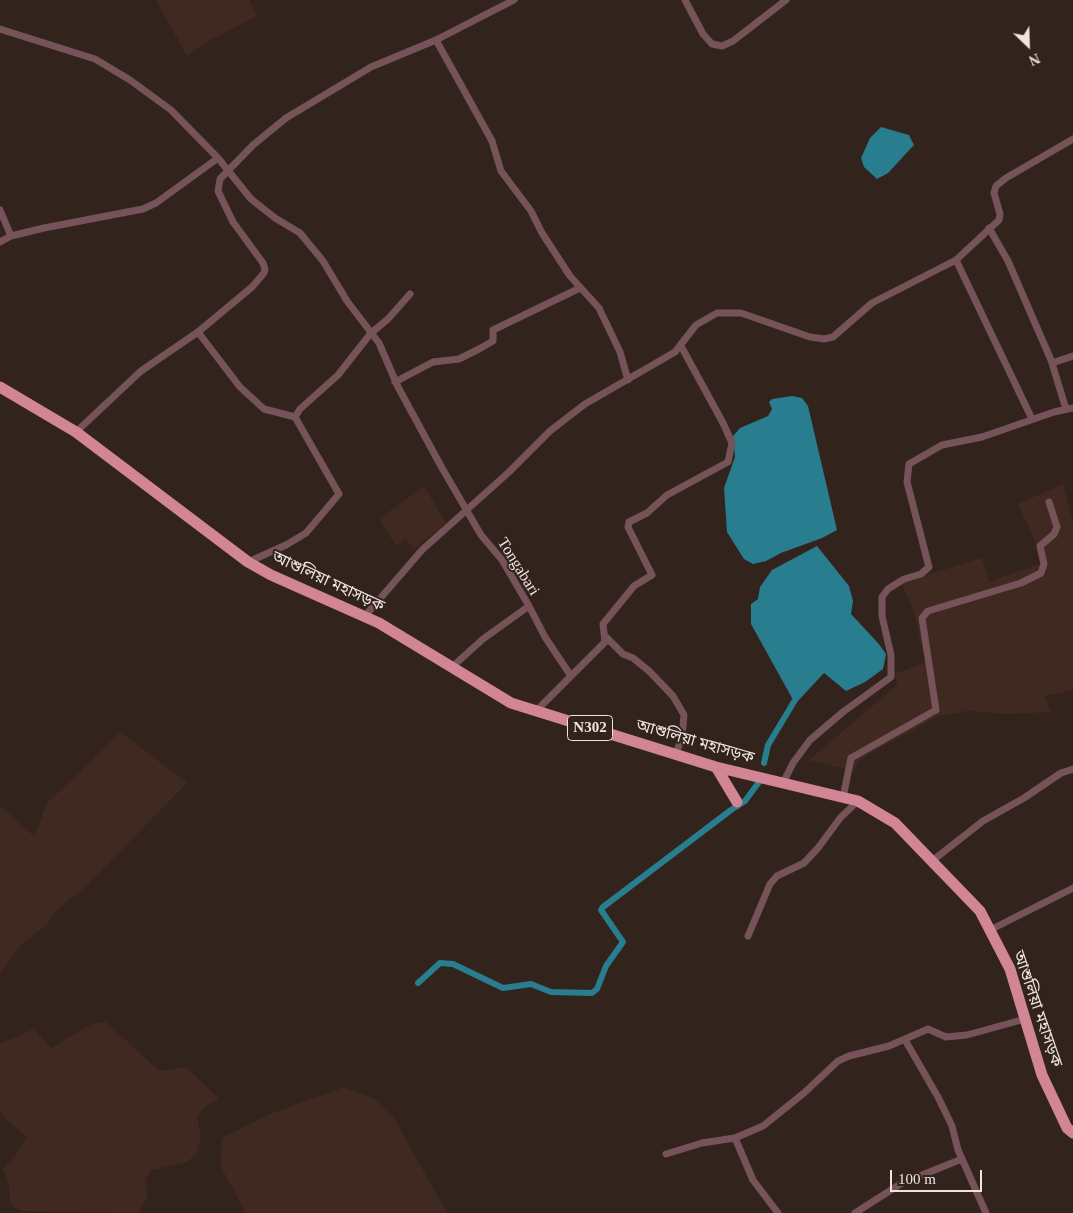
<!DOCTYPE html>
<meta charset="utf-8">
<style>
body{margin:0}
#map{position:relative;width:1073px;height:1213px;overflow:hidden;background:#33231d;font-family:"Times New Roman",serif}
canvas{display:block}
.north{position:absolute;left:1003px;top:20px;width:50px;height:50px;-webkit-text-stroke:4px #33231d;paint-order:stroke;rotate:156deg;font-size:14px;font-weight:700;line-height:20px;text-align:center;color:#f0e5e1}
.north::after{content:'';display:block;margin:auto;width:18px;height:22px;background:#f0e5e1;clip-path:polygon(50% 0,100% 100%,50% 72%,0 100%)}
.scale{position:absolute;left:890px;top:1170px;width:92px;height:22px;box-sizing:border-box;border:2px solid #f0e5e1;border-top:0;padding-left:6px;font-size:15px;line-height:18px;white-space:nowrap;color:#f0e5e1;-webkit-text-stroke:4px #33231d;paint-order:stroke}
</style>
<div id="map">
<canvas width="1073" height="1213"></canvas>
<div class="north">N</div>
<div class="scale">100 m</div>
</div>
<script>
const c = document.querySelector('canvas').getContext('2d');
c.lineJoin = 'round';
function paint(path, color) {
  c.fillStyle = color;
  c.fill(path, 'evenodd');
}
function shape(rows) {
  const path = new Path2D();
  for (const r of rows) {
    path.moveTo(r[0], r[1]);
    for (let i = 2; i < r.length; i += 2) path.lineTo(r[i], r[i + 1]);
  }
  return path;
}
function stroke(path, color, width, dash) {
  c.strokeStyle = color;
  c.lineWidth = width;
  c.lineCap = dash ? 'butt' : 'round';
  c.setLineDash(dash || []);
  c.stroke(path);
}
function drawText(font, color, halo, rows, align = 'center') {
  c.font = font + ' "Times New Roman","Noto Sans Bengali",serif';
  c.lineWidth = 4;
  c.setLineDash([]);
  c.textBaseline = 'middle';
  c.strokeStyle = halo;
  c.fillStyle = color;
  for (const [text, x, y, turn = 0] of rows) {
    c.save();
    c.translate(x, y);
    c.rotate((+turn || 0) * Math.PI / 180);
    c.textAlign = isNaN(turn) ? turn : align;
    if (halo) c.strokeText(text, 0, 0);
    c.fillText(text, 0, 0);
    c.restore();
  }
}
paint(shape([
 [156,0,249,0,257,16,209,41,187,56],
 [1063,484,1073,522,1073,690,1045,696,1051,712,1008,714,967,711,938,716,859,760,854,771,809,760,897,685,895,674,925,662,914,611,901,583,982,558,989,582,1045,562,1018,504],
 [424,486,446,523,414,549,406,539,396,546,379,519],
 [121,732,187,783,87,885,56,911,46,925,20,946,0,974,0,806,35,837,46,804],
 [105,1021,159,1071,186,1067,219,1099,204,1108,197,1117,201,1136,197,1153,187,1162,152,1170,145,1180,148,1196,138,1213,20,1211,10,1203,9,1184,3,1169,17,1153,27,1137,6,1119,0,1110,0,1044,34,1029,51,1048,90,1025],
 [344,1087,374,1099,393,1116,447,1213,246,1213,220,1165,222,1138,265,1116]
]), '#402921');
paint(shape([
 [881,127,909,135,914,145,888,173,877,179,864,167,861,158,870,138],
 [792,396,802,398,808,406,837,530,822,538,781,553,766,561,753,564,744,559,727,532,724,488,735,457,733,436,740,428,768,416,772,409,769,402,772,399],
 [817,546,849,586,853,601,851,614,878,643,886,654,883,669,865,682,846,691,824,673,797,702,792,698,751,624,751,604,758,599,760,587,772,570]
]), '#287d8e');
stroke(shape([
 [764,763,768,745,795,700],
 [418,983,440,963,453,964,503,988,531,984,551,992,592,993,597,989,606,966,623,942,601,910,603,907,731,810,745,801,759,782]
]), '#287d8e', 6);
stroke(shape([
 [685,0,703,34,712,44,722,46,733,41,786,0],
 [0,29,95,59,130,80,171,110,218,158,251,199,275,218,300,233,323,261,347,301,379,343,398,387,442,468,481,535,502,560,529,606,545,637,571,676],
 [436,40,492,141,501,171,531,211,542,233,570,276,599,308,620,352,628,380],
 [0,210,11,236],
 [989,228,1008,261,1051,360,1066,409],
 [0,242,11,236,44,228,143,209,156,203,218,158],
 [956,260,1032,419],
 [198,332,240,387,264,409,295,417,339,494,306,533,286,545,248,562],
 [1052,363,1073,356],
 [395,382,433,362,459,359,479,349,493,341,493,330,580,288],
 [295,417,300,409,338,375,371,333,388,319,410,294],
 [76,432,141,371,198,332,252,287,264,273,265,269,263,263,233,222,218,191,220,179,253,145,286,118,371,67,436,40,514,0],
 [365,616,422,550,509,472,550,431,585,404,675,352,696,325,717,313,741,313,810,337,824,339,833,337,872,303,956,260,999,220,1000,214,994,193,996,186,1006,178,1073,139],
 [605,636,623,654,633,658,649,671,673,696,684,715,682,738,675,755],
 [452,667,483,639,529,606],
 [536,711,605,642,603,624,634,586,652,575,628,527,629,522,647,513,667,495,728,462,732,443,723,423,681,346],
 [783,783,793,763,810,740,843,712,891,677,891,655,882,616,882,597,888,589,904,579,921,574,929,567,907,482,909,464,942,445,982,437,1054,412,1073,408],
 [843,798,851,758,936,710,922,618,928,611,1021,583,1041,573,1044,564,1040,546,1054,534,1057,527,1049,502],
 [932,861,983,821,1024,798,1061,773,1073,769],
 [990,930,1073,888],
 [748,936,770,884,777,876,804,863,818,848,841,817,858,801],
 [905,1040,938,1097,952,1126,958,1150,986,1213],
 [735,1138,753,1180,778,1213],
 [666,1154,702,1143,735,1138,763,1126,804,1093,838,1061,849,1056,889,1046,928,1029,946,1037,967,1035,1025,1019],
 [855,1213,902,1183,962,1159]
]), '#755359', 7);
stroke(shape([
 [0,387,76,432,248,562,271,575,379,623,511,703,716,767,858,801,895,823,980,911,1010,969,1042,1075,1067,1128,1073,1133],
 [716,767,737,802]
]), '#d28594', 11);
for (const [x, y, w] of [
 [590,728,45]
]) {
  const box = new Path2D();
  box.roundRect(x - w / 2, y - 12.5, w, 25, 4);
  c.fillStyle = '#33231d';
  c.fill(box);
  stroke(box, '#f0e5e1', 1);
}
drawText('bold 15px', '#f0e5e1', null, [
 ["N302",590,728]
]);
drawText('16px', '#f0e5e1', '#33231d', [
 ["Tongabari",518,567,58],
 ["আশুলিয়া মহাসড়ক",328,582,25],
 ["আশুলিয়া মহাসড়ক",695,742,16],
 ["আশুলিয়া মহাসড়ক",1037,1009,71]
]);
</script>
